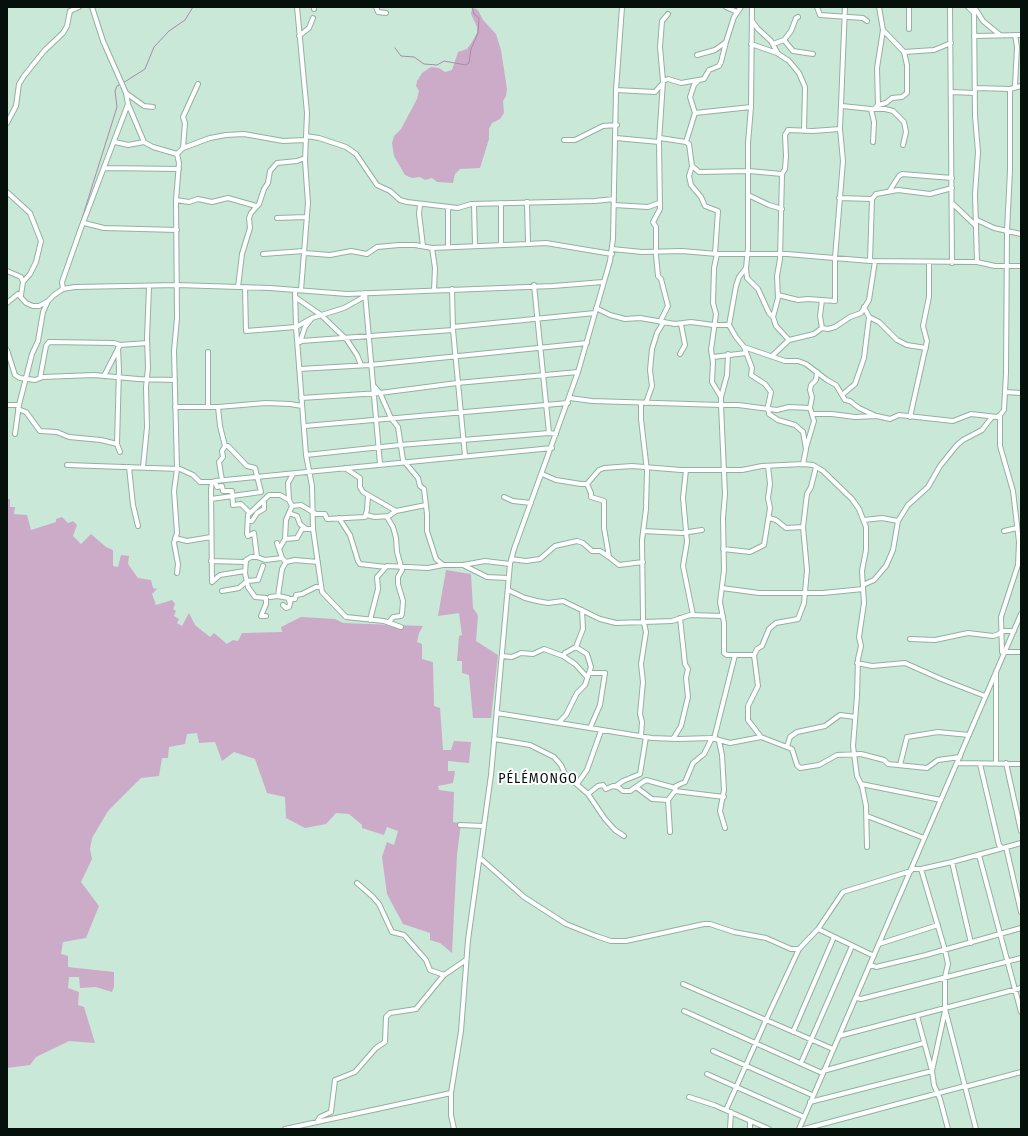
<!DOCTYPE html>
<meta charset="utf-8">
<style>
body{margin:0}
#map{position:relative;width:1028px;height:1136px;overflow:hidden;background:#c9e8d7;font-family:"Fira Sans Condensed",sans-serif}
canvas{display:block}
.frame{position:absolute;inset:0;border:8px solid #06100b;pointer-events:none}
</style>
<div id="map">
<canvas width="1028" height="1136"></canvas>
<div class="frame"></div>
</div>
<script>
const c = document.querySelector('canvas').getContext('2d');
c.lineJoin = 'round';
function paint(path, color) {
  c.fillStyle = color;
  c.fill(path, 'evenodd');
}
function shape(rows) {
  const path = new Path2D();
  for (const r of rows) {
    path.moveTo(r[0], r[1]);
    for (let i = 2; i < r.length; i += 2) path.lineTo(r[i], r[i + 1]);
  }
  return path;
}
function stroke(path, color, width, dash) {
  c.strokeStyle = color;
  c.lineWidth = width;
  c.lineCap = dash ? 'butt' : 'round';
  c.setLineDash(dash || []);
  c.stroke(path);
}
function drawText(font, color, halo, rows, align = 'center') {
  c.font = font + ' "Fira Sans Condensed",sans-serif';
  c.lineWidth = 4;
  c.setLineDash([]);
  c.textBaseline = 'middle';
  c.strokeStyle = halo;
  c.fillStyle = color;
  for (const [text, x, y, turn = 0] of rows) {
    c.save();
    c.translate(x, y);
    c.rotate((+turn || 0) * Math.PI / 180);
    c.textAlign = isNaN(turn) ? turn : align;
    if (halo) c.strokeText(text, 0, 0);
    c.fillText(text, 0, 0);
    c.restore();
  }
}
paint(shape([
 [474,8,478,10,483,20,496,34,501,50,507,89,506,96,503,101,504,113,500,119,492,123,489,129,489,139,480,168,460,169,455,174,453,183,437,182,432,178,425,180,420,177,412,178,405,175,394,156,392,143,394,136,401,129,417,99,419,91,416,86,417,81,422,73,431,67,439,68,445,72,452,70,458,52,467,49,472,42,477,33,477,27,471,14,472,9],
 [7,499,10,499,10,507,15,507,14,514,27,515,31,530,56,522,56,519,62,517,68,523,73,521,77,525,73,536,81,544,91,534,106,547,113,550,113,566,118,567,121,555,129,556,128,564,138,578,151,580,153,588,157,589,152,594,156,605,172,600,175,604,173,609,176,611,174,616,179,619,177,623,182,626,189,613,195,625,210,637,214,633,227,644,233,640,238,641,242,633,282,632,281,627,301,617,335,619,343,623,423,626,419,633,417,642,422,644,422,659,433,662,434,706,440,708,443,750,451,750,454,741,471,742,469,763,448,761,448,771,455,771,453,783,438,786,439,790,454,792,453,822,461,823,457,855,452,953,440,943,430,940,430,933,403,924,387,894,382,857,387,842,394,845,398,831,387,827,384,835,362,828,362,825,349,814,336,813,326,824,305,828,286,818,285,797,267,793,255,759,234,752,222,761,215,742,199,743,197,733,187,734,185,744,169,747,168,758,162,758,159,776,141,778,108,811,92,838,90,849,92,859,81,882,99,906,86,938,63,942,61,954,68,956,68,967,114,972,114,987,112,992,96,987,80,988,79,977,69,977,68,988,79,992,78,1005,84,1007,95,1043,69,1041,36,1057,30,1065,7,1068],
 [446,570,471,574,473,608,478,615,476,641,498,655,491,718,473,718,469,675,462,673,462,661,457,661,459,636,462,635,459,613,438,616]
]), '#ccabc9');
stroke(shape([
 [395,48,401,56,414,57,424,64,437,65,444,61,466,65,469,63,471,49,478,33,479,18,474,14,472,7],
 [123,83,145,69,154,47,169,31,185,20,193,7],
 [79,228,117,107,115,91,117,86,121,84],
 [72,248,74,242]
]), '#ab8aa8', 1);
const minor = shape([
 [92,7,103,41,126,93,128,104,144,142,153,147,177,154,179,163,176,200,177,318,174,351,177,469,174,491,177,533,174,543,178,564,177,573],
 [297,7,307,113,305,161,308,203,301,290],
 [376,7,378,12,386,13],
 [726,7,737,12],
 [752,7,751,107,748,143,748,248,746,268,739,277,736,286,729,325,736,337,744,347,752,368,751,375,765,384,771,392,768,406,769,414,778,420,795,425,803,432,806,449,803,464],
 [817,7,820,15,863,18,867,21],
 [950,7,952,263],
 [968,7,974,13],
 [974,7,975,116,978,152,975,194,977,262],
 [975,8,983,21,1000,35],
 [314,9,314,7],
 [752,21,758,29,771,41,777,52],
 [909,29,909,7],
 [883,30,904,52],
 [1015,35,1017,47,1015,86],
 [299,36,309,28,313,18],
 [974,36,1021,35],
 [784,40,793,51,813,54],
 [751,44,777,53,789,61,799,73,805,87,804,131],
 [773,44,784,40,791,31,796,18,798,17],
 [697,55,715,50,726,42,734,17,741,7],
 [663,81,668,79,681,83,704,79,709,70,719,66,721,62,726,42],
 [976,88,1010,89,1021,86],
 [616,90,655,92,662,84],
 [951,92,975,93],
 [126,93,144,106,153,107],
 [878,105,877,68,883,30,879,7],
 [842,106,871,109,874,122,873,142],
 [873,109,885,109,893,111,904,122,906,132,903,145],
 [874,109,878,105,886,103,892,98,902,97,907,93,907,65,904,52,934,50,951,43],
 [695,113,690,97,694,85,698,81],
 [7,123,16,106,19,84,24,76,44,51,63,33,67,26,70,11,79,7],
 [306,136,319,138,346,147,356,154,377,185,390,191,400,200,407,202,458,208,471,204,595,201,614,199],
 [616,138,659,142],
 [660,138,686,142,689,144,692,166,699,172,749,171,782,174],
 [564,140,575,140,603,126,617,125],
 [115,142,128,145,144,142],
 [686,142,695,113,751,107],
 [183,148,185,123,183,117,198,84],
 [177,154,183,148,210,138,226,135,244,134,283,141,305,140],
 [692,166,689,176,691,185,701,197,705,206,718,211,715,254],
 [104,168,179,169],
 [890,190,899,176,902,174,952,178],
 [7,192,30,213,41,241,36,262,30,274,23,282],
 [748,195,769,205,782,209],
 [839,198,872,199],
 [176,200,189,202,198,199,212,202,228,198,256,206],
 [952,203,976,226],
 [474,204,475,245],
 [420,205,419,214,423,246],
 [614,205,648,207,659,203],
 [277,218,306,217],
 [977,220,994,228,1021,234],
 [84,223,104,228,177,230],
 [501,244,501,203],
 [528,244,546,243,612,254],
 [448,246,448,207],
 [432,248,435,268,434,290],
 [612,249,642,252,682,251,717,254,787,254,870,261,977,262,995,266,1021,266],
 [305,253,330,255,351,251,367,254,377,247,399,245,415,245,432,248,528,244,527,202],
 [263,254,304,251],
 [717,254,714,268,713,303,716,314,711,350,713,362,712,382,721,397],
 [870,261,872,199,876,194,898,190,930,194,952,188],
 [746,269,747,278,758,289,769,313,773,317],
 [7,271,21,277,23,282,21,295],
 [534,285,549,433],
 [238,287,242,254,250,228,249,218,251,213,259,204,264,189,268,183,270,171,277,163,297,161,305,158],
 [245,287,246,331,296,327,312,318],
 [63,289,62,282,81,228,128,104],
 [452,289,453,330,465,456],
 [295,290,296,327,306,455,312,486,313,529,322,592,346,617,384,621,401,627],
 [365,293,380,464],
 [778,295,798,300,808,299,835,301,835,258,843,161,840,129,845,7],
 [295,297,321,315,347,340,357,355,361,365],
 [822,300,820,316,822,328],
 [7,303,18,294,26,303,33,306,39,306,48,301],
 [864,307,869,317,879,322,897,340,907,345,926,348],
 [596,308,610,315,625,319,640,318,675,324,691,322,713,325,729,325],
 [660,322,668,306,661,279,658,276,656,255,656,227,653,222,660,209,659,142,663,81,660,47,662,21,668,14],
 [453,327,595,313],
 [822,328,828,329,835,327,850,317,861,313,869,300,875,261],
 [789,340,776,326,773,317,778,298,777,276,780,259,782,174,785,169,786,156,785,135,788,130,813,131,840,129],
 [301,341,453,330],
 [300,342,305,327,312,318,344,308,362,298,365,294],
 [744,347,785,361,798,361,806,364,827,380,836,385,845,400,850,401,859,408,876,416],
 [118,348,119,370,117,444,120,452],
 [7,350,15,375,20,378,35,380,43,377,94,375,138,379,175,380],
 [208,352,208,406],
 [680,354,685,345,681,324],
 [728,354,727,375,721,397,721,405,738,405,777,410,789,407,810,408],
 [772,356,789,340,814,334,822,328],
 [713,357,746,353],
 [299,369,370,365,587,343],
 [104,376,120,345,147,343],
 [40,378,46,346,49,342,114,343,120,345],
 [373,385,380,393,391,418,398,427,403,460,418,478,420,486,424,489,427,514,427,531,436,559,443,565,463,565,485,561,510,564],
 [1005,392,1021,393],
 [842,395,855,384,864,358,869,317],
 [301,398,380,393,457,383,578,372],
 [570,398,592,401,721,405,725,494,723,518,724,570,720,602,724,623,724,653,727,655,754,655],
 [641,403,641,419,647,471,646,509,642,540,643,619,646,632,641,664,643,682,640,714,642,722,641,736],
 [646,403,652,386,650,370,652,349,657,333,663,323],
 [7,405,19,405],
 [175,407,218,407,266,403,290,404,302,406],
 [218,407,220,426,225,446,222,451,223,457,219,462,222,480],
 [18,409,26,412,40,431,57,432,69,437,101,440,117,444],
 [812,414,832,414,855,417,877,416,890,419,899,415,953,421,971,414,997,417,1000,415,1004,410,1006,373,1007,231,1010,170,1010,89],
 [1000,415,1000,446,1013,491,1019,542,1018,565,1001,617,1002,652,1021,652],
 [910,417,927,341,923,326,929,297,929,262],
 [305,426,568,403],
 [15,434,19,405,32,354,38,341,43,312,48,301,54,295,63,289,75,287,177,285,270,288,347,294,553,286,603,282],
 [806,448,814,421,810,408,812,397,810,390,811,385,816,380,817,372],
 [306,455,400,445,549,433,556,434],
 [67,465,180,469,193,475,200,482,212,482],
 [129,467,133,505,138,526],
 [143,467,147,427,146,387,148,368,147,338,149,287],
 [345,468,360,478,360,487,363,492,396,511,426,505],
 [686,470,683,498,687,542,683,566,693,615],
 [542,474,556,480,581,484,587,484,599,470,604,468,632,466,681,470,742,470,762,466,803,464,813,465,823,471,852,499,859,509,866,527,866,550,862,571,864,603,859,637,861,646,858,659,857,696,853,746,857,776,862,786,866,806,867,847],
 [215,481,217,487,222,486,223,491,232,491,233,505,241,504,250,513],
 [587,484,591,493,591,497,604,501,604,528,609,557,619,565,643,562],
 [504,497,513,501,531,503],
 [211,499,261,492,255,468,247,466,228,446,225,446],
 [289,500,288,483,293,474],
 [289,513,297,516,300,524,305,528],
 [366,515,375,517,389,516,396,511],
 [387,517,393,527,396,538,397,552,402,570,398,577,398,584,403,601,402,614,401,616,393,617,389,622],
 [339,518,350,535,358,561,360,564,386,567],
 [769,518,776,520,786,528,803,527],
 [864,520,882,518,898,521],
 [248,521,252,521,257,513,264,509,264,502],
 [643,531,682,533,702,530],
 [1004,531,1017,528],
 [175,538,187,541,211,537],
 [285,539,286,520,292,506,301,505,316,514,325,514,327,519,365,517,367,510,368,495],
 [277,543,282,558,286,562,295,560,318,562],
 [279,549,285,539,297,538,302,529,313,529],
 [723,549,750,552,764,545,770,508,768,498,770,484,768,466],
 [257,557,251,557,246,560,245,573,248,587,255,597,266,598,266,604,261,616,266,616],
 [282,558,265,560,257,557,254,533,248,536,247,534,248,515,269,495,280,495,289,500,292,506],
 [511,559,526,561,540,559,555,546,577,541,583,543,592,551,600,551,609,557],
 [211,561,245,562],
 [286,562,282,569,278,596,288,598,290,603],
 [463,565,487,577,508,578],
 [245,571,220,575,212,582,211,489,212,483,215,481,552,448],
 [863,585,874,580,886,566,893,550,898,521,908,505,928,487,940,466,957,445,963,440,982,430,992,417],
 [722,588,759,593,823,593,863,589],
 [508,590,525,598,537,601,548,603,563,601,600,619,616,623,672,621,690,615,723,616],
 [222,591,239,588,247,581,258,580,263,566],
 [270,597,278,596],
 [283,605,286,608,289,607,291,599,295,599,296,595,302,594,316,587,321,587],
 [370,620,378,589,377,577,387,566,428,568,443,565],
 [910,639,935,640,968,633,993,636,999,634,1002,631,1014,631],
 [502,656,512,657,521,653,533,654,544,649,563,656,565,653,576,647],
 [563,656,575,664,587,677],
 [857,663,872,666,905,663,941,679,985,696],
 [996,672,996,763],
 [590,673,605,673,600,705,590,728],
 [497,713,652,738,678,739,712,738,730,743,761,737,792,749,797,765,800,768,819,765,837,755,861,754,884,760,888,764,927,768,938,760,960,757],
 [559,722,566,715,577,693,585,685,591,667,587,654,576,647,583,629,582,610],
 [761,737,748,720,748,706,758,686,754,655,757,649,762,646,769,629,776,623,798,619,804,603,807,570,803,527,807,494,811,487,816,467],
 [712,738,704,754,693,763,685,782,676,786,675,791,724,797],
 [494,739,530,745,554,757,561,765,565,774,588,794,605,819,615,830,624,836],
 [673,739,681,726,688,697,686,678,688,669,685,664,680,618],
 [714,739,735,655],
 [719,741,722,755,724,790,720,811,725,828],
 [787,747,790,737,797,732,825,726,840,715,855,717],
 [958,763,1021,764],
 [1006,763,1021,831],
 [980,764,999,845,1002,848],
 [900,765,907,737,938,732,969,735],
 [577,784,587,770,601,731],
 [861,784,941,800],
 [616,786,623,781,640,774,646,737],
 [636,787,652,799,668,800,670,832],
 [588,794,598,786,603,785,606,789,613,786,618,787,623,791,630,791,646,780,675,788],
 [668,800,675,791],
 [867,816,924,838],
 [460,825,483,826],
 [1006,847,1021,912],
 [979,855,1021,1012],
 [480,858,524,897,566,924,596,936,611,941,626,941,704,924,710,924,734,932,766,938,791,949,799,949],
 [952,862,971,943],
 [912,869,921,869,952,862,1021,843],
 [921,869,945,950,948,964,945,977,945,1009,976,1129],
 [357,883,373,897,379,904,392,932,404,935,426,960,430,970,444,975],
 [818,929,874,956],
 [879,944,938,925],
 [871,965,876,967,926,955,1021,928],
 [683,984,833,1049],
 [856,998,861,999,1021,958],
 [684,1011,822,1073],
 [945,1011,932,1071,934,1085,940,1099,948,1129],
 [793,1032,834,937],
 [839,1036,1021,988],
 [713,1051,812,1095],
 [801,1063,852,946],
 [823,1071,924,1043],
 [707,1074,804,1117],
 [965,1087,1021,1072],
 [689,1097,714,1105,769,1129],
 [810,1102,932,1071,917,1016],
 [726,1110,766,1020,799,949,818,929,843,892,911,871],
 [317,1122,320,1117,331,1112,335,1080,355,1072,376,1048,385,1042,386,1017,390,1013,416,1009,444,975,466,960],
 [285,1129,451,1093],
 [454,1129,451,1115,451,1093,461,1031,468,940,491,775,510,564,514,549,578,372,610,261,613,239,616,90,622,7],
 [730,1129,731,1112],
 [750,1129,750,1121],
 [799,1129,1021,614],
 [804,1129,965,1086]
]);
stroke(minor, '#92b1a0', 6);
stroke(minor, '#fff', 4);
c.letterSpacing = '1px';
drawText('14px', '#06100b', '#fff', [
 ["PÉLÉMONGO",538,779]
]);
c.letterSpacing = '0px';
</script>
